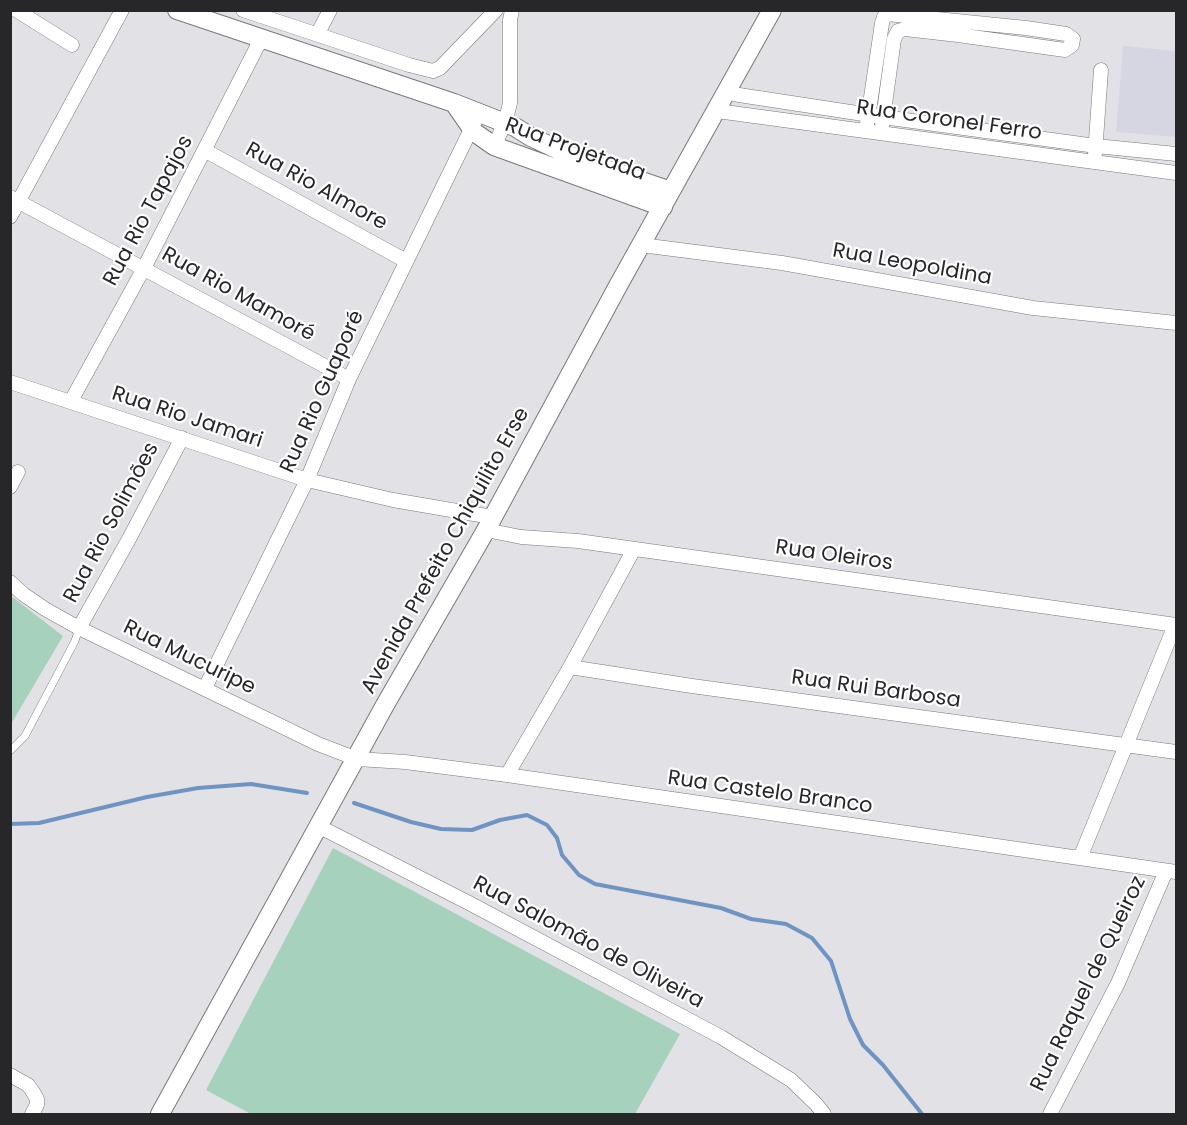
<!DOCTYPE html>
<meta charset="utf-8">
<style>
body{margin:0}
#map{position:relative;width:1187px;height:1125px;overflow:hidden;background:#e1e1e6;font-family:Poppins,sans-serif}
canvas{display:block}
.frame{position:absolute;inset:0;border:12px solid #272729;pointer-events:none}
</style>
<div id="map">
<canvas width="1187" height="1125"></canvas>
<div class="frame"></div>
</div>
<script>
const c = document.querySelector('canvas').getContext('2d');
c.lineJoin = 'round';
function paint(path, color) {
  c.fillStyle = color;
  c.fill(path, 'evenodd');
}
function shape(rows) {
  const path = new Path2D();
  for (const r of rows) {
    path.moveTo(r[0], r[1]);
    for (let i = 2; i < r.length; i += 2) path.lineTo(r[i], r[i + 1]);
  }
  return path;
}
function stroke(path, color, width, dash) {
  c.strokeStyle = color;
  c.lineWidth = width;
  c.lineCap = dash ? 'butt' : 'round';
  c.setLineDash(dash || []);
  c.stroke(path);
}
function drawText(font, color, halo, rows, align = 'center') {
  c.font = font + ' Poppins,sans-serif';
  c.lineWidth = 4.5;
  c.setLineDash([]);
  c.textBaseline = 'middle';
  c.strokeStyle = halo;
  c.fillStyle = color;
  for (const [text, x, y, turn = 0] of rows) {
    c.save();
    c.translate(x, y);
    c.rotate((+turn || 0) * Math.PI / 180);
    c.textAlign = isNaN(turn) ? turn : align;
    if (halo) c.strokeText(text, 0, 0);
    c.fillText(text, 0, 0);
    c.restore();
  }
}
paint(shape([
 [1123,46,1176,51,1176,137,1116,132]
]), '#d6d5e2');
paint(shape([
 [11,596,63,636,11,724],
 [333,848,680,1034,635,1114,251,1114,206,1090]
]), '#a6d1bd');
stroke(shape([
 [354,803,411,822,441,829,472,830,500,820,527,815,547,825,557,838,562,855,579,875,595,884,721,908,751,919,786,924,812,938,831,961,850,1019,863,1045,883,1065,922,1114],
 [10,824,39,823,147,797,198,788,251,784,307,793]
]), '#7094c2', 4);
const lane = shape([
 [10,751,25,736,75,641,79,628]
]);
const street = shape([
 [16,10,72,45],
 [243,10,409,65,433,71,440,68,496,10],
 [318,33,330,10],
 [726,93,883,117,1096,146,1176,154],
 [717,111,1176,173],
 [866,131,882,23,884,17,887,14,1026,28,1066,34,1073,39,1072,45,1065,50,958,35,905,29,898,31,894,39,881,133],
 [494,146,505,123,510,103,510,20,512,10],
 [206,151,406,261],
 [1095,154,1101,70],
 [10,197,349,379],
 [10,217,122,10],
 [641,245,782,263,1033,308,1176,323],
 [10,382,307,480,393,500,492,517],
 [71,401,144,268,261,39],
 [10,487,18,472],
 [486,530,521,537,578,541,1176,625],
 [10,582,23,594,45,609,79,628,318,744,357,759,405,762,507,775,1176,872],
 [79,628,129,539,182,438],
 [570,667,692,686,1176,752],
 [205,688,307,480,349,379,475,121],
 [507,775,570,667,634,549],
 [320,827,469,903,721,1037,791,1080,816,1104,824,1114],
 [1080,858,1175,625],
 [10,1075,28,1085,33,1092,37,1099,37,1105,32,1114],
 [1050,1114,1118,983,1166,871]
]);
const secondary = shape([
 [177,10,454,103,515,127,531,137,582,161,671,191],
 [454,103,474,132,494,146,663,207],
 [160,1114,385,705,486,530,619,284,772,10]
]);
stroke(lane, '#79797d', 8);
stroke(street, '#79797d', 15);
stroke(secondary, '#79797d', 20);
stroke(lane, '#fff', 7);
stroke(street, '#fff', 14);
stroke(secondary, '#fff', 18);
drawText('21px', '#272729', '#fff', [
 ["Rua Coronel Ferro",949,121,8],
 ["Rua Projetada",575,150,20],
 ["Rua Rio Almore",316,187,29],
 ["Rua Rio Tapajos",149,211,-62],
 ["Rua Leopoldina",912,265,10],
 ["Rua Rio Mamoré",238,295,29],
 ["Rua Rio Guaporé",323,392,-66],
 ["Rua Rio Jamari",187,418,18],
 ["Rua Rio Solimões",112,523,-62],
 ["Avenida Prefeito Chiquilito Erse",446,551,-61],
 ["Rua Oleiros",834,556,8],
 ["Rua Mucuripe",189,658,26],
 ["Rua Rui Barbosa",876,690,8],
 ["Rua Castelo Branco",770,793,8],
 ["Rua Salomão de Oliveira",588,943,28],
 ["Rua Raquel de Queiroz",1089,984,-64]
]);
</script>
